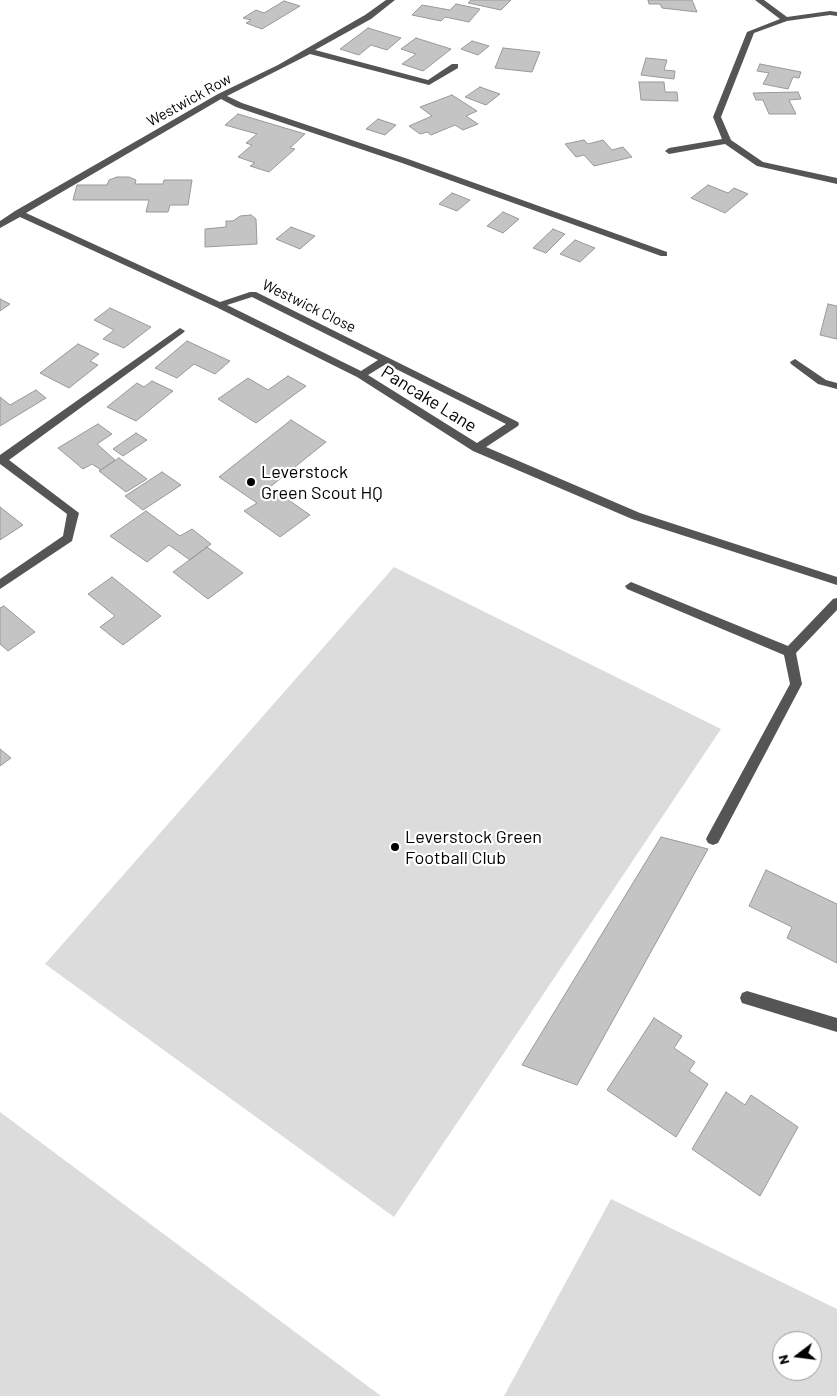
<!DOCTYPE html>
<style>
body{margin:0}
#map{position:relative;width:837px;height:1396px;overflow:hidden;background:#fff;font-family:Barlow,sans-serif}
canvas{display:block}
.north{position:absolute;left:772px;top:1331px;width:50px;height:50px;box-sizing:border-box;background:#fff;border:1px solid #999;border-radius:50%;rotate:255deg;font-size:14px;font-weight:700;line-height:20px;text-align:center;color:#000}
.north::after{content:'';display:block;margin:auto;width:18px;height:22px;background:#000;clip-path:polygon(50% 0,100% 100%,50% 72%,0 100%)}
</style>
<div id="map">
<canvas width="837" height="1396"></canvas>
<div class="north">N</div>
</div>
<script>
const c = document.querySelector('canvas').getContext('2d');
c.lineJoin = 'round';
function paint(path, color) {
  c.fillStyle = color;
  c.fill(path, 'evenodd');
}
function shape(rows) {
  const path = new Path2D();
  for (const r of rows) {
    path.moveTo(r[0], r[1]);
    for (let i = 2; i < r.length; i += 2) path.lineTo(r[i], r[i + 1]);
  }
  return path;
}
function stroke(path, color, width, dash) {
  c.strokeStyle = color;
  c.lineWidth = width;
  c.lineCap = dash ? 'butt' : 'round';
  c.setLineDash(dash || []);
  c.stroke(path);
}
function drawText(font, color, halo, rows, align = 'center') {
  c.font = font + ' Barlow,sans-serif';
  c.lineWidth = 4.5;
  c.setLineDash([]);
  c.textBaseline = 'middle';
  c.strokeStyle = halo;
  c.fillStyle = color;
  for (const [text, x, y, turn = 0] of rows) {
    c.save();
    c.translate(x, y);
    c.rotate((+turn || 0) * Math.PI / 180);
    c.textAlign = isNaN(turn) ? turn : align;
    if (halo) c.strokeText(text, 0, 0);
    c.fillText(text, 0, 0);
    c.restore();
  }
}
paint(shape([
 [394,567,721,729,394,1217,45,964],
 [0,1112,381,1396,0,1396],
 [611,1199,837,1309,837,1396,504,1396],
 [782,1341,812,1341,812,1371,782,1371]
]), '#dcdcdc');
const building = shape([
 [471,0,511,0,501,10,468,3,471,0],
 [648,0,692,0,697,12,662,8,660,4,649,4,648,0],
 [284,1,300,6,262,29,246,23,251,20,243,18,256,10,264,13,284,1],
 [456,4,480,9,469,22,445,17,441,21,412,15,422,5,450,10,456,4],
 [368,28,401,38,387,50,371,45,359,55,340,49,368,28],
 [416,38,451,49,423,71,402,64,416,54,401,49,416,38],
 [472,41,489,46,478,55,461,49,472,41],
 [503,48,540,52,532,72,495,68,503,48],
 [646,58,667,60,664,70,675,71,674,79,641,75,646,58],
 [760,64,801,72,799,78,793,77,788,89,763,84,769,73,757,71,760,64],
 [639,82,664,82,665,92,677,92,678,101,641,100,639,82],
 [480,87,500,94,486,105,465,97,480,87],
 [798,92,801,99,789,100,796,114,769,114,763,100,756,100,753,93,798,92],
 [452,95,477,111,466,116,478,124,463,130,455,125,431,135,427,132,420,134,409,126,432,116,420,107,452,95],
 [238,114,305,134,290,148,295,149,269,172,250,166,255,163,238,157,252,145,246,143,257,134,225,125,238,114],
 [378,119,396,125,385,135,366,129,378,119],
 [584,140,588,144,603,140,612,150,623,147,632,157,594,166,584,155,576,157,565,144,584,140],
 [117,177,129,177,136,180,135,184,163,184,164,180,192,180,188,205,170,205,168,212,146,212,149,200,73,200,77,185,107,185,109,180,117,177],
 [708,185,728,193,734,188,748,194,725,213,691,198,708,185],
 [452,193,470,200,457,211,439,204,452,193],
 [503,212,519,219,503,233,487,226,503,212],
 [251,215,256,219,257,244,205,247,205,229,226,227,226,221,233,221,240,216,251,215],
 [291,227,315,236,300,249,276,239,291,227],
 [553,229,565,234,546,253,533,248,553,229],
 [575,240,595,248,580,262,560,254,575,240],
 [0,299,10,304,0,311,0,299],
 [828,304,837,306,837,339,820,335,828,304],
 [110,308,151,327,124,348,103,339,114,330,94,320,110,308],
 [187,341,230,361,215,374,194,364,177,378,155,368,187,341],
 [78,344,99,354,90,361,98,365,69,388,40,373,78,344],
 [288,376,306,386,256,423,218,399,248,378,268,390,288,376],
 [152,381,173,391,136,421,107,407,137,383,144,387,152,381],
 [36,390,46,398,0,426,0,397,10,405,36,390],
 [291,420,326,442,270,487,310,515,280,537,244,511,257,503,219,477,291,420],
 [98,424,112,434,97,444,115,460,101,470,92,464,83,469,58,448,98,424],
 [136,433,147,440,123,456,113,449,136,433],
 [119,458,147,479,126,492,99,471,119,458],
 [162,472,181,485,143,510,125,496,162,472],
 [0,507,23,525,0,540,0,507],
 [146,511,180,536,192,529,211,544,190,560,169,545,147,562,110,536,146,511],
 [207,547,243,573,208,599,173,572,207,547],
 [112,577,161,616,123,645,100,627,115,616,88,594,112,577],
 [4,606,35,632,8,651,0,644,0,608,4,606],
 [0,749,11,758,0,766,0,749],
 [661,837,708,849,577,1085,522,1065,661,837],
 [766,870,837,904,837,963,787,938,792,927,749,906,766,870],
 [654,1018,682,1036,674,1048,695,1062,689,1071,708,1084,676,1137,607,1090,654,1018],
 [726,1092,745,1105,751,1095,798,1127,760,1196,692,1149,726,1092]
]);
paint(building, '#c4c4c4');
stroke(building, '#999', 1);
paint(shape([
 [386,0,395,0,371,19,315,50,428,80,452,64,458,64,458,68,429,85,310,54,227,96,242,103,408,159,667,252,667,256,661,256,402,163,236,107,221,99,26,213,220,302,250,292,256,292,518,422,519,424,518,426,486,447,640,513,837,577,837,585,632,519,473,451,357,377,216,307,20,217,0,228,0,221,15,211,218,94,278,65,365,15,386,0],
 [252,297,378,360,361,371,227,305,252,297],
 [386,364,506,424,477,443,368,375,386,364],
 [755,0,764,0,787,17,830,11,837,12,837,16,830,15,787,21,754,33,721,117,731,140,763,162,837,178,837,184,757,166,725,144,669,154,665,151,669,148,722,139,713,117,747,32,780,19,755,0],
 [180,328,185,331,183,333,9,460,79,513,72,541,0,589,0,579,63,536,67,514,0,464,0,455,180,328],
 [795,359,826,380,837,383,837,389,818,384,791,364,790,362,795,359],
 [631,582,788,646,833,599,837,598,837,610,796,653,802,684,718,843,713,845,708,843,706,839,708,835,790,684,784,655,627,589,625,586,631,582],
 [747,991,837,1018,837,1032,742,1003,740,998,742,993,747,991]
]), '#555');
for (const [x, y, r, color] of [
 [251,482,5,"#000"],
 [395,847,5,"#000"]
]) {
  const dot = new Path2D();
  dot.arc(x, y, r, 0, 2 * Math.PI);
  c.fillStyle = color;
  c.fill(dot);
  stroke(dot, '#fff', 2);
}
drawText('15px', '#000', '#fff', [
 ["Westwick Row",189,100,-29],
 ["Westwick Close",309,306,26]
]);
drawText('18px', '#000', '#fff', [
 ["Pancake Lane",429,399,32]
]);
drawText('18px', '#000', '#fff', [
 ["Leverstock",261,472],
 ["Green Scout HQ",261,493],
 ["Leverstock Green",405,837],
 ["Football Club",405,858]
], 'left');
</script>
